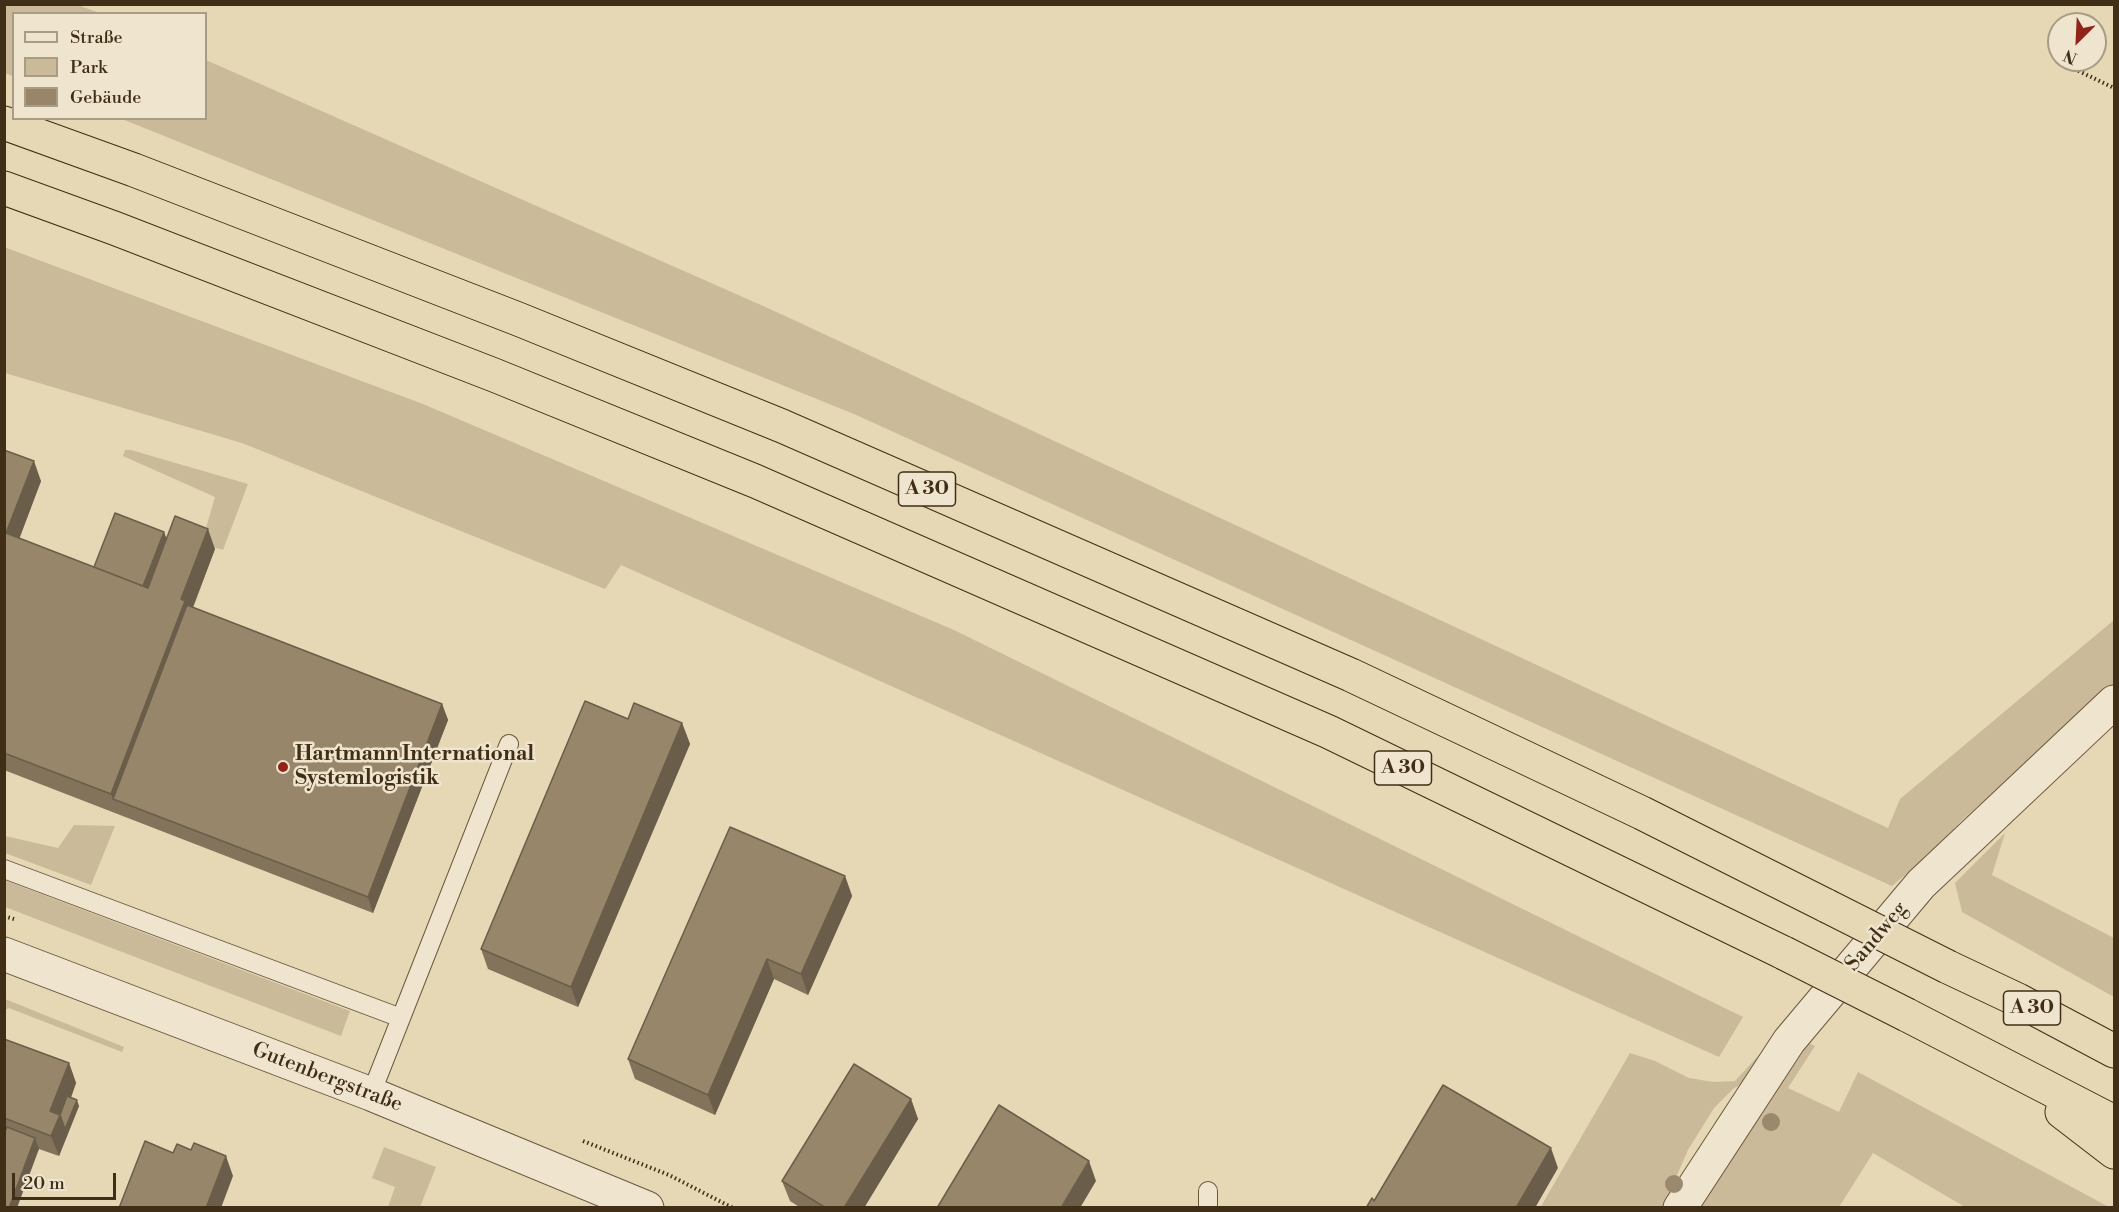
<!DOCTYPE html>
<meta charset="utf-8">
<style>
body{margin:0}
#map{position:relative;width:2119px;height:1212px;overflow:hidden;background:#e6d7b5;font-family:"Libre Bodoni",serif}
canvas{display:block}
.frame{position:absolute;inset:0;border:6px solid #412e16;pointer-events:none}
.legend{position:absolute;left:12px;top:12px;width:195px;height:108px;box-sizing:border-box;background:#efe5cf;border:2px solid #a99c85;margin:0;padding:8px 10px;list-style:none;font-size:18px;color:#412e16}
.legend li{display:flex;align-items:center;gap:12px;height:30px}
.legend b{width:30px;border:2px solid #a99c85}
.north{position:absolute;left:2047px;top:12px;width:60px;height:60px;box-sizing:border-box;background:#efe5cf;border:2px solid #a99c85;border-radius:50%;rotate:204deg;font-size:16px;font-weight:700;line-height:24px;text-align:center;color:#412e16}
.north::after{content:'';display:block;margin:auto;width:21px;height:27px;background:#8f2418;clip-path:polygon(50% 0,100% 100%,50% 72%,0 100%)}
.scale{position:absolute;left:12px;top:1173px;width:104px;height:27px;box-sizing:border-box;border:3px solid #412e16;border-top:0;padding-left:8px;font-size:18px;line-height:21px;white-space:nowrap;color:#412e16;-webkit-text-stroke:4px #efe5cf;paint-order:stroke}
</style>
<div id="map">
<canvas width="2119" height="1212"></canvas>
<div class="frame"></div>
<ul class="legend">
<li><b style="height:8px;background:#efe5cf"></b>Straße</li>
<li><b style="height:16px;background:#caba9a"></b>Park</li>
<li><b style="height:16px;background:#978669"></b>Gebäude</li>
</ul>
<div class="north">N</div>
<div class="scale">20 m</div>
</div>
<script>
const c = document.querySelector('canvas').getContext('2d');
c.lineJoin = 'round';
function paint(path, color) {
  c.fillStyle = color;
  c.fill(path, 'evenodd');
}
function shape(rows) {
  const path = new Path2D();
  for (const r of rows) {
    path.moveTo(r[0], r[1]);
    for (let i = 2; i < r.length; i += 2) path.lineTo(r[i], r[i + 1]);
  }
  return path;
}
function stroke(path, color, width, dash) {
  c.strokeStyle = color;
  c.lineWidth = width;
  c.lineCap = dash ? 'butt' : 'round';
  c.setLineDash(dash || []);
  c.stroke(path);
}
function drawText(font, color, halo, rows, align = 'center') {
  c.font = font + ' "Libre Bodoni",serif';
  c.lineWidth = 5;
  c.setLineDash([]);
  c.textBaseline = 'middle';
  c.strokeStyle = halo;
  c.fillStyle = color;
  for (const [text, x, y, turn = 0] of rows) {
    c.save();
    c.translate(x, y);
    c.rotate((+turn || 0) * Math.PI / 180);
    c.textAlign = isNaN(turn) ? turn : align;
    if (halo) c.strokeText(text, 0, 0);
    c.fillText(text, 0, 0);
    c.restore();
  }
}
paint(shape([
 [5,4,78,5,99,13,14,14,13,76,5,73],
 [206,60,770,309,1888,828,1900,799,2114,620,2114,688,1962,820,1930,854,1892,886,854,414,122,119,206,118],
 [4,247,423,404,954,630,1743,1017,1719,1057,621,565,605,589,242,443,5,373],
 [125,450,131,450,248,484,223,550,199,543,206,528,215,497,123,456],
 [74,825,115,826,91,885,5,853,5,836,58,848],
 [2005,833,1992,875,2114,938,2114,997,1962,912,1955,883],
 [4,880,350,1011,341,1036,5,907],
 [5,999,124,1047,122,1052,9,1008,5,1010],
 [1782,1030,1749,1080,1733,1089,1714,1108,1688,1150,1677,1175,1677,1200,1673,1207,1540,1208,1630,1053,1655,1061,1689,1078,1713,1082,1735,1081],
 [1809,1043,1815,1046,1788,1088,1839,1112,1858,1072,2109,1207,1965,1207,1873,1153,1839,1207,1698,1208],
 [384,1147,436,1167,420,1207,388,1207,395,1187,372,1178]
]), '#caba9a');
const service = shape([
 [4,869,401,1018],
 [371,1094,509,744],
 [1208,1191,1208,1208]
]);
const minor = shape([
 [4,954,371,1094,647,1208],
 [1680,1208,1789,1041,1921,884,2114,702]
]);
const motorway = shape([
 [4,123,134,170,518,319,782,426,1351,675,1642,813,1827,906],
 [4,188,114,228,494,375,755,481,1329,732,1784,953],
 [1948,967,2018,1000,2114,1051],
 [1907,1015,2114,1122],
 [2062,1112,2114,1152]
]);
stroke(service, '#6a583e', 20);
stroke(minor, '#6a583e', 35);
stroke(motorway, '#412e16', 35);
stroke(shape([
 [2058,61,2114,88],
 [4,916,14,919],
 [583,1141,669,1175,733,1208]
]), '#412e16', 4, [1.5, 3]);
stroke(service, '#efe5cf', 18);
stroke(minor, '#efe5cf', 33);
stroke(motorway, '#e6d7b5', 33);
const motorwayBridge = shape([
 [1827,906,1948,967],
 [1784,953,1907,1015]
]);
stroke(motorwayBridge, '#412e16', 35, []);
stroke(motorwayBridge, '#e6d7b5', 33);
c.fillStyle = '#9a896c';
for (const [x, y] of [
 [1771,1122],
 [1674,1184]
]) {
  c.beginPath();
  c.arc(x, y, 9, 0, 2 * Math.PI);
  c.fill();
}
paint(shape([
 [4,450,41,481,19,538,94,567,164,532,166,539,215,549,193,608,442,704,448,720,373,913,4,770],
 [628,719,682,723,690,744,578,1007,488,969,481,949],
 [845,876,852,896,808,995,774,979,715,1115,635,1079,628,1059],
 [4,1039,69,1063,76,1083,71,1098,79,1106,59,1156,39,1149,4,1208],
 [911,1099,918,1119,864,1208,801,1208,790,1201,782,1181]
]), '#82735a');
paint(shape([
 [34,461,41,481,14,553,6,533],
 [208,529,215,549,190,614,113,799,111,794,181,599],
 [164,532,168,542,146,597,143,586],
 [442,704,448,720,373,913,368,897],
 [682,723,690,744,578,1007,571,987],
 [845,876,852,896,808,995,801,974],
 [767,959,774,979,715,1115,708,1095],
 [69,1063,76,1083,62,1120,77,1100,79,1106,59,1156,51,1136,50,1111],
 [911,1099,918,1119,864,1208,844,1208],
 [4,1120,11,1138,4,1155],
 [35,1138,39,1149,17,1208,9,1208],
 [1551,1148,1558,1168,1535,1208,1516,1208],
 [226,1156,233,1176,221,1208,206,1208],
 [1089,1161,1096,1181,1080,1208,1061,1208]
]), '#6a5e4a');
const building = shape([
 [4,450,34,461,6,533,148,588,175,516,208,529,181,599,185,601,111,794,4,753,4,450],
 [115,513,164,532,143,586,94,567,115,513],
 [187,605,442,704,368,897,113,799,187,605],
 [585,701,628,719,634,703,682,723,571,987,481,949,585,701],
 [730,827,845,876,801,974,767,959,708,1095,628,1059,730,827],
 [4,1039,69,1063,50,1111,60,1115,51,1136,4,1118,4,1039],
 [854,1064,911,1099,844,1208,826,1208,782,1181,854,1064],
 [1443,1085,1551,1148,1516,1208,1366,1208,1372,1198,1374,1201,1443,1085],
 [67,1096,77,1100,65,1129,60,1115,67,1096],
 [999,1105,1089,1161,1061,1208,937,1208,999,1105],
 [7,1127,35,1138,9,1208,4,1208,4,1134,7,1127],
 [145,1141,173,1153,177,1144,191,1150,194,1143,226,1156,206,1208,119,1208,145,1141]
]);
paint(building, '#978669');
stroke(building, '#6a5e4a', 1.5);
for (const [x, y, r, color] of [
 [283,767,6,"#8f2418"]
]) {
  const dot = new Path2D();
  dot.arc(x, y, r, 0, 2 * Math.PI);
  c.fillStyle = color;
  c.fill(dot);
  stroke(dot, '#efe5cf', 2);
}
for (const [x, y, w] of [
 [927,489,57],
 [1403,768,57],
 [2032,1008,57]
]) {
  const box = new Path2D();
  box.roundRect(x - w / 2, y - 17, w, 34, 4.5);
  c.fillStyle = '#efe5cf';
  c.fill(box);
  stroke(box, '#412e16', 1.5);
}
drawText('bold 20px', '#412e16', null, [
 ["A 30",927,489],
 ["A 30",1403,768],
 ["A 30",2032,1008]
]);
drawText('bold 21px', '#412e16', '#efe5cf', [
 ["Hartmann International",295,755],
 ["Systemlogistik",295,779]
], 'left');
drawText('21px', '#412e16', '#efe5cf', [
 ["Sandweg",1877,937,-50],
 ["Gutenbergstraße",327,1078,21]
]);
</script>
